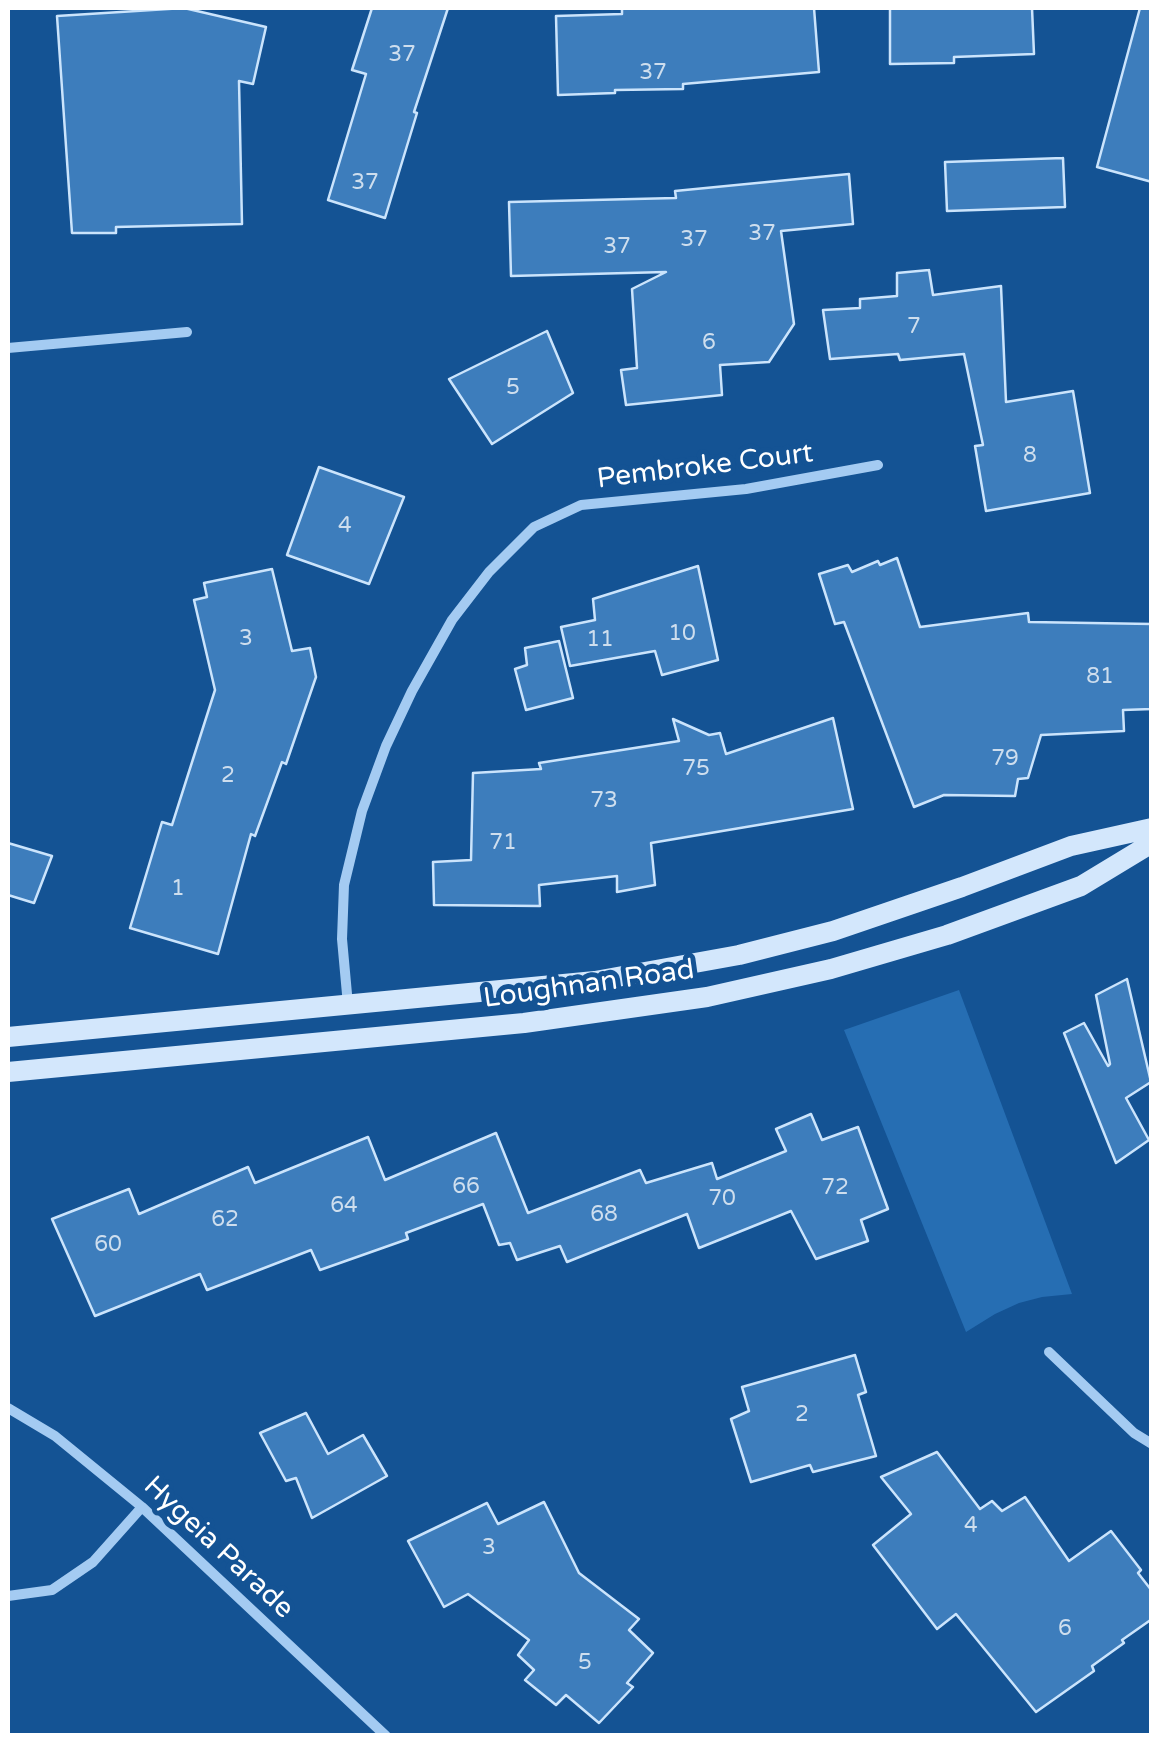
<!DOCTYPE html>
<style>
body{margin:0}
#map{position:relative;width:1159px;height:1743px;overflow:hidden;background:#145394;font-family:"Varela Round",sans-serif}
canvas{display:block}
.frame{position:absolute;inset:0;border:10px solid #fff;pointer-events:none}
</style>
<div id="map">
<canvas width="1159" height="1743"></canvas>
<div class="frame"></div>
</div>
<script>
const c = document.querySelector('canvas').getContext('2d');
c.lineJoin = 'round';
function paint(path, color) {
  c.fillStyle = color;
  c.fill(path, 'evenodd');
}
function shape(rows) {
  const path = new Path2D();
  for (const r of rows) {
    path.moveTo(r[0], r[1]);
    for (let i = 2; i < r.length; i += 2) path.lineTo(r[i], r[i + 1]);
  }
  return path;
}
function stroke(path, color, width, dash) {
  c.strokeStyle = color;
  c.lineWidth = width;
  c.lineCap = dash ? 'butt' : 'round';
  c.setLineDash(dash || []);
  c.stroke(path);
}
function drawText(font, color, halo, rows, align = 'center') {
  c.font = font + ' "Varela Round",sans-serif';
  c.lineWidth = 10;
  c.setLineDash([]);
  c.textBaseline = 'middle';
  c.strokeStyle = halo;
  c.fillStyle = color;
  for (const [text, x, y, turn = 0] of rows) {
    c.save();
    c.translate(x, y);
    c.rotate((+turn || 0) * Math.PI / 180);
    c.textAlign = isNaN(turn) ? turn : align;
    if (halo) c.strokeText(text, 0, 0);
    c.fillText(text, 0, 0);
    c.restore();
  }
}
paint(shape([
 [959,990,1072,1294,1042,1297,1019,1303,995,1314,966,1332,844,1030]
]), '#266eb3');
const building = shape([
 [184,8,266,27,253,84,239,81,242,224,116,227,116,233,72,233,57,16,184,8],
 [372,8,448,8,414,112,417,113,385,218,328,200,366,74,352,70,372,8],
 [622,8,814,8,819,72,683,84,683,89,615,90,615,93,558,95,556,16,622,14,622,8],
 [890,8,1032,8,1034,54,954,57,954,63,890,64,890,8],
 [1140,8,1152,8,1152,182,1097,167,1140,8],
 [1063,158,1065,207,947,211,945,162,1063,158],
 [849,174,853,224,781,231,794,324,769,362,720,365,722,395,626,405,621,370,637,368,632,289,666,272,511,276,509,202,676,198,675,191,849,174],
 [929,270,933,295,1001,286,1006,402,1073,391,1090,493,986,511,975,446,983,445,964,354,900,360,898,354,830,359,823,310,860,308,860,299,897,296,897,273,929,270],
 [547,331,573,393,492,444,449,379,547,331],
 [319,467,404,497,369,584,287,555,319,467],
 [897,558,920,627,1028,613,1029,622,1152,624,1152,709,1123,710,1124,731,1041,735,1028,778,1018,779,1015,796,944,795,914,807,844,622,835,624,819,574,848,565,852,572,878,561,880,565,897,558],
 [698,566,718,660,662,675,655,651,570,666,561,627,595,620,593,599,698,566],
 [272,569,292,651,310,648,316,677,286,764,282,762,255,836,251,834,218,954,130,928,162,822,172,825,215,690,194,600,207,597,204,583,272,569],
 [559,641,573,698,526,710,515,669,527,665,525,648,559,641],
 [833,718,853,809,651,843,655,885,617,892,617,876,539,885,540,906,434,905,433,862,471,860,473,773,541,769,539,763,679,741,673,719,709,735,720,733,726,754,833,718],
 [8,843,52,856,34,903,8,895,8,843],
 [1127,979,1151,1082,1126,1098,1149,1140,1116,1163,1064,1033,1084,1023,1108,1066,1110,1064,1096,995,1127,979],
 [811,1114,822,1140,858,1127,888,1209,861,1220,868,1241,816,1259,791,1211,699,1248,687,1214,567,1262,560,1246,517,1260,510,1243,499,1245,483,1204,406,1233,408,1239,320,1270,311,1250,207,1290,200,1274,95,1316,52,1219,129,1189,139,1214,248,1167,255,1183,368,1137,385,1180,496,1133,528,1213,640,1170,646,1183,712,1163,717,1179,786,1151,776,1129,811,1114],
 [855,1355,866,1392,858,1395,876,1456,813,1472,810,1465,751,1482,731,1419,749,1411,742,1387,855,1355],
 [306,1413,328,1454,363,1435,387,1476,312,1518,296,1478,286,1481,260,1433,306,1413],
 [937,1452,980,1509,992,1501,1002,1511,1025,1497,1069,1561,1111,1531,1141,1570,1138,1573,1152,1591,1152,1619,1122,1640,1124,1643,1092,1666,1094,1671,1036,1712,956,1614,937,1629,873,1545,911,1514,881,1477,937,1452],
 [544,1502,579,1573,639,1619,629,1630,653,1653,627,1683,633,1687,599,1723,566,1695,556,1705,525,1680,534,1670,518,1655,529,1640,468,1594,444,1607,408,1541,487,1503,498,1524,544,1502]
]);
paint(building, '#3d7dbc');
stroke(building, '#cbe4fc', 2.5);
stroke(shape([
 [8,348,187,332],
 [348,1005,342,939,344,885,362,811,386,746,412,691,452,620,489,572,534,527,581,505,746,489,878,465],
 [1049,1352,1134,1433,1152,1444],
 [8,1408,55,1436,142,1507,386,1736],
 [8,1596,52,1590,93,1562,142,1507]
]), '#a4cbf2', 10);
stroke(shape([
 [8,1037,595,981,739,955,833,931,962,887,1071,846,1152,828],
 [8,1072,524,1023,707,997,831,969,947,935,1081,886,1152,843]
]), '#d3e7fc', 20);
drawText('22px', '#cedeee', null, [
 ["37",402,55],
 ["37",653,73],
 ["37",365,183],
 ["37",762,234],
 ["37",694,240],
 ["37",617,247],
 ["7",914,327],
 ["6",709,343],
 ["5",513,388],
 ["8",1030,456],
 ["4",345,526],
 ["10",682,634],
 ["3",246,639],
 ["11",600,640],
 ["81",1100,677],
 ["79",1005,759],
 ["75",696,769],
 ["2",228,776],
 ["73",604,801],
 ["71",503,843],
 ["1",178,889],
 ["66",466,1187],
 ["72",835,1188],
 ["70",722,1199],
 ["64",344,1206],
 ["68",604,1215],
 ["62",225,1220],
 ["60",108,1245],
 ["2",802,1415],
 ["4",971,1526],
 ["3",489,1548],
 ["6",1065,1629],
 ["5",585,1663]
]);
drawText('28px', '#fff', '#145394', [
 ["Pembroke Court",705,467,-7],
 ["Loughnan Road",589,985,-8],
 ["Hygeia Parade",218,1548,43]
]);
</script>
